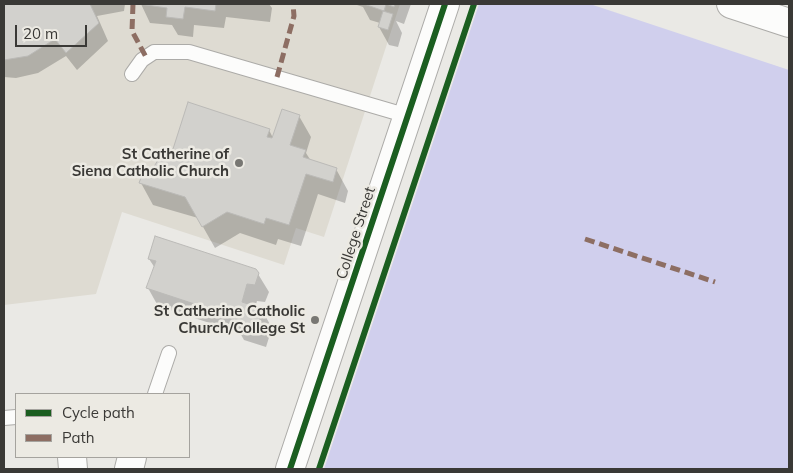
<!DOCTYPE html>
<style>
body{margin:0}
#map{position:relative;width:793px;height:473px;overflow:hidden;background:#eae9e5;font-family:Mulish,sans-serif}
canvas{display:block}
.frame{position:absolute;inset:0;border:5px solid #3a3936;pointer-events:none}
.legend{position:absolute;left:15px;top:393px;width:175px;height:65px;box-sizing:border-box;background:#eceae3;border:1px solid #a5a39e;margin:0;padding:6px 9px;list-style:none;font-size:15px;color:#3a3936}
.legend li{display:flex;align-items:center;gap:10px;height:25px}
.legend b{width:25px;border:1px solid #a5a39e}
.scale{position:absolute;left:15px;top:25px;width:72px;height:22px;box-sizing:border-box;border:2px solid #3a3936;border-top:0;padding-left:6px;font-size:15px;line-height:18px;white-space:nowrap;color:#3a3936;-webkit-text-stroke:4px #eceae3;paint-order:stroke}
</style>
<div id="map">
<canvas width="793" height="473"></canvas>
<div class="frame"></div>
<ul class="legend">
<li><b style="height:6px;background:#1b5e20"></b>Cycle path</li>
<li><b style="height:6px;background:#8d6e63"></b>Path</li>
</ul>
<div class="scale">20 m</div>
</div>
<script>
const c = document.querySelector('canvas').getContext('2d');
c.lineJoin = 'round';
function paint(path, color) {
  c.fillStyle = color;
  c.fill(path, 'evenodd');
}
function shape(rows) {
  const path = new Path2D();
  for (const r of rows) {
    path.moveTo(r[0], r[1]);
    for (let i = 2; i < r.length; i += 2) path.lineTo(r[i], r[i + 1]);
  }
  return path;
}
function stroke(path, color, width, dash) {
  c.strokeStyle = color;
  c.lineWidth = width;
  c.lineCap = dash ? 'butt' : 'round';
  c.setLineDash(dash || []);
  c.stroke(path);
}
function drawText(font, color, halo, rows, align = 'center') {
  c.font = font + ' Mulish,sans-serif';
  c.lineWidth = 5;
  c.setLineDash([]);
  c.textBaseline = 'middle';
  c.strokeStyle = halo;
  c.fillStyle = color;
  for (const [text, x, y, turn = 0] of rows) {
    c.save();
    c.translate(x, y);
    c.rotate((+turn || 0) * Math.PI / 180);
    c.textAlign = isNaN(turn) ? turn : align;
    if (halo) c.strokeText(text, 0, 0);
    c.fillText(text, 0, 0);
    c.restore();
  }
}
paint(shape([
 [4,4,400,4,324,237,296,228,284,265,122,212,96,294,4,305]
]), '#dedbd2');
paint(shape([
 [479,4,590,4,789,70,789,469,324,469]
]), '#d0cfed');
paint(shape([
 [4,4,125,4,124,11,97,16,108,41,77,70,66,56,38,73,16,78,4,77],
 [141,4,269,4,272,8,270,22,226,17,224,28,194,25,193,37,178,35,172,25,150,23],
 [354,4,411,4,404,24,396,21,402,33,398,47,389,45,379,27,380,23,370,20,363,7],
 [299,116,311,137,306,153,311,161,336,169,348,191,345,203,318,194,301,246,278,239,276,245,240,233,215,248,198,218,153,205,141,183,147,179,174,150,269,130,273,138],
 [149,259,258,274,269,292,265,302,257,301,255,308,262,310,272,328,266,347,244,340,240,333,158,306,148,288,155,268]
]), '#0003');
const building = shape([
 [4,4,90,4,99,23,66,53,55,39,28,56,4,60,4,4],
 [139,4,216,4,215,11,185,7,183,19,166,17,167,8,139,4],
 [364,4,395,4,394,7,386,4,384,11,364,4],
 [383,11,393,14,388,30,378,27,383,11],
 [188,102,270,129,267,137,272,138,282,109,300,115,290,145,306,150,303,157,337,168,333,182,306,174,289,225,266,218,264,224,227,212,202,227,185,197,139,183,142,175,147,178,166,147,173,149,188,102],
 [155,236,256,269,259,273,255,285,247,284,242,302,263,309,256,330,233,322,234,317,146,288,156,261,148,259,155,236]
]);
paint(building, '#d2d1cd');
stroke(building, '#bbbab7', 1);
const lane = shape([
 [132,74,142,60,154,52,189,52,408,116],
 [155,394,169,353],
 [4,418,16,417]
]);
const street = shape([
 [731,4,789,23],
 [72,457,73,469],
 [129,469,132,457],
 [290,469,445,4]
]);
stroke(lane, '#acaba8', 16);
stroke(street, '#acaba8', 30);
stroke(lane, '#fcfcfb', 14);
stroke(street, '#fcfcfb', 28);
stroke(shape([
 [133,4,132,31,146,57],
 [277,77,294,16,293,4],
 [585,239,715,282]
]), '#8d6e63', 5, [10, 5]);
stroke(shape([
 [290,469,445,4],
 [319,469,474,4]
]), '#1b5e20', 6);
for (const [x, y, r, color] of [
 [239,163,5,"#787773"],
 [315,320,5,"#787773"]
]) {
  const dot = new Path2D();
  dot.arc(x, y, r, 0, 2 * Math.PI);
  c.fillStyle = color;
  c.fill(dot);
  stroke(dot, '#eceae3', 2);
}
drawText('bold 15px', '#3a3936', '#eceae3', [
 ["St Catherine of",229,154],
 ["Siena Catholic Church",229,171],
 ["St Catherine Catholic",305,311],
 ["Church/College St",305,328]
], 'right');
drawText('15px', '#3a3936', '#eceae3', [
 ["College Street",356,233,-72]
]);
</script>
